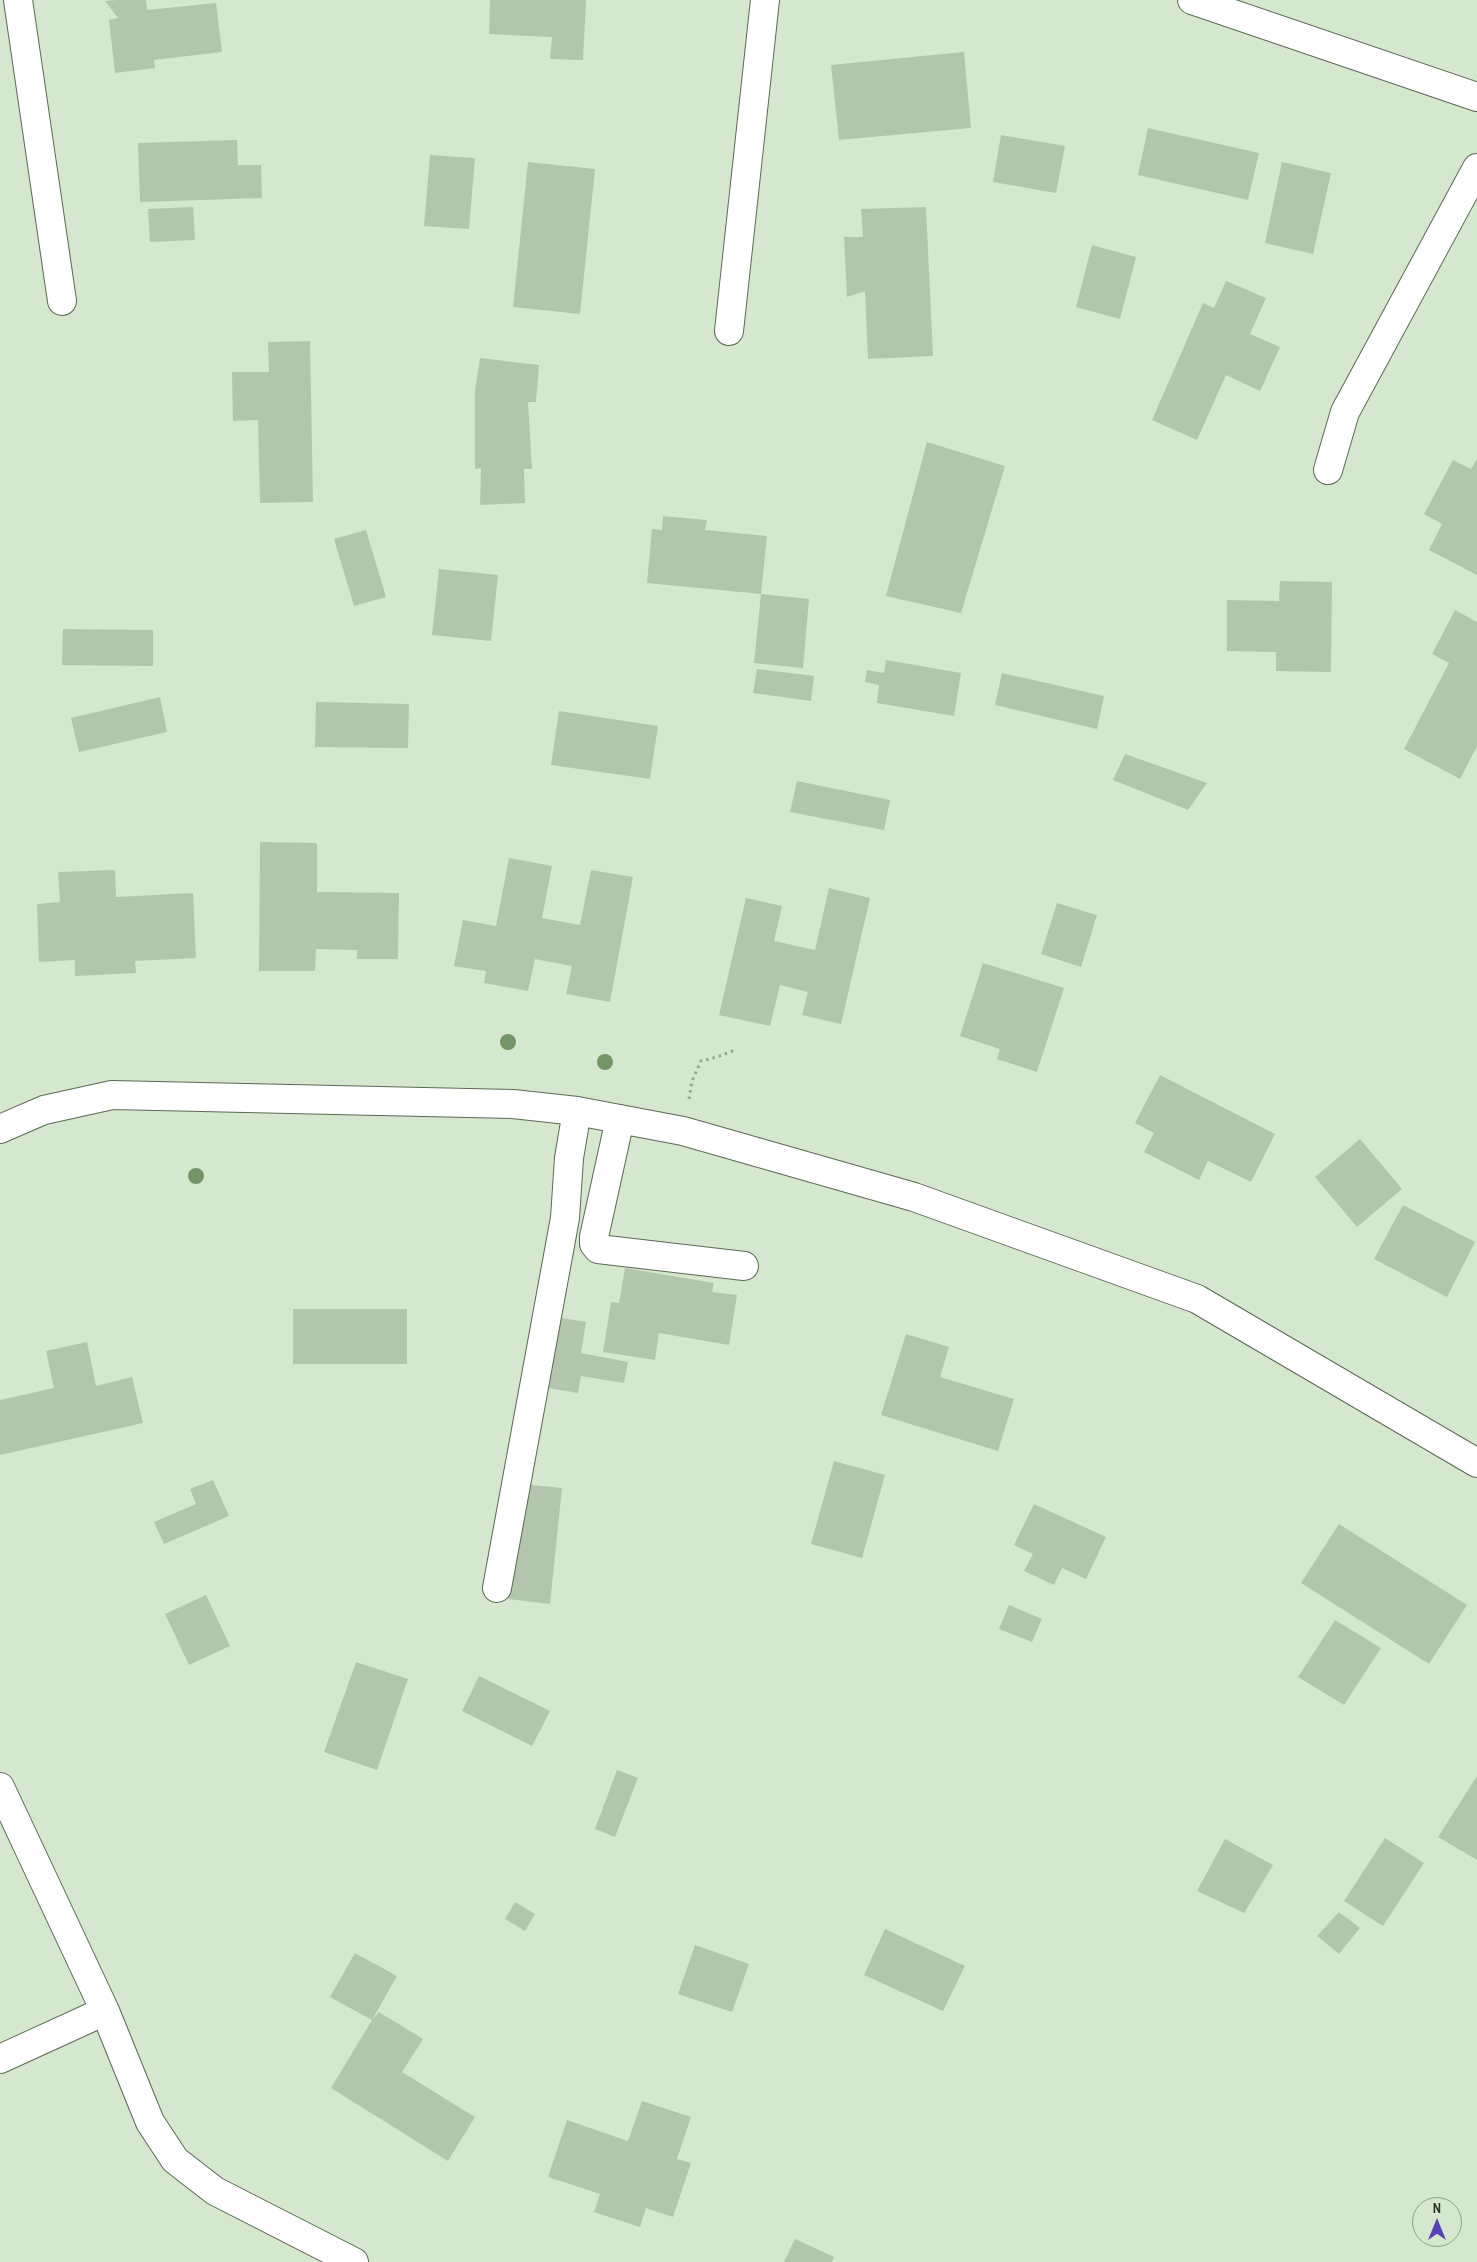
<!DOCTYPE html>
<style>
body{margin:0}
#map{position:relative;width:1477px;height:2262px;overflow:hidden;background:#d6e7cf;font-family:"Archivo Narrow",sans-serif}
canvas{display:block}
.north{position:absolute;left:1412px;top:2197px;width:50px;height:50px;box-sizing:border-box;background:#d6e7cf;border:1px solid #929f8d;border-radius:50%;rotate:0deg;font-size:14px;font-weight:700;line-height:20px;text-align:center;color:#2c332a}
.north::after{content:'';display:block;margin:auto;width:18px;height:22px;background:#573fb7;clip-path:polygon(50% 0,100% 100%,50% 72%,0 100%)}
</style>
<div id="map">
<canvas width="1477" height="2262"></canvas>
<div class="north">N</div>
</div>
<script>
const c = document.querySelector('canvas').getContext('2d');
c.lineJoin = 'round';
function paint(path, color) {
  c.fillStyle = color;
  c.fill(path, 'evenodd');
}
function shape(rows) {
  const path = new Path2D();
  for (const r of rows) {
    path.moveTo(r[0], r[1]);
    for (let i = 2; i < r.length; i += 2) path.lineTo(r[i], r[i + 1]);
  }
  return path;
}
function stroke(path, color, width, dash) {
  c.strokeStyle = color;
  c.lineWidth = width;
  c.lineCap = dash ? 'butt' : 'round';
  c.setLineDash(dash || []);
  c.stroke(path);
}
paint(shape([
 [117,0,146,0,147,10,216,3,222,52,154,60,155,68,115,73,109,20,118,18,105,1],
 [490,0,586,0,583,60,550,59,552,37,489,34],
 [964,52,971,128,839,140,831,65],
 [1148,128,1259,153,1248,200,1138,175],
 [1001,135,1065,146,1056,193,993,182],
 [237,140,238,165,261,165,262,198,140,202,138,143],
 [430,155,475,158,469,229,424,226],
 [528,162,595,169,580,314,513,307],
 [1282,162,1331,173,1313,254,1265,243],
 [193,207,195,240,150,242,148,209],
 [926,207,933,356,868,359,865,291,847,297,844,237,863,237,861,209],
 [1092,245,1136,257,1120,319,1076,307],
 [1226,281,1266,298,1250,334,1280,347,1260,391,1226,375,1197,440,1152,420,1203,303,1214,308],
 [310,341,313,502,260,503,258,420,233,421,232,372,269,372,268,342],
 [480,358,539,365,536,402,528,402,532,469,524,469,525,503,480,505,481,468,475,469,475,391],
 [927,442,1005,466,961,613,886,596],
 [1477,459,1477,575,1429,550,1442,524,1424,514,1453,460,1471,469],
 [663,516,707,520,705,530,767,536,761,594,809,599,803,668,754,663,761,594,647,583,652,529,662,530],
 [366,530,386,597,354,606,334,539],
 [439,569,498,575,491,641,432,635],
 [1280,581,1332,582,1331,672,1276,671,1276,652,1227,651,1227,600,1279,601],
 [1455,610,1477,622,1477,746,1460,779,1404,749,1449,663,1432,654],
 [63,629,153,630,153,666,62,665],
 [886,660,961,673,954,716,877,703,879,685,865,682,867,670,884,673],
 [757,669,814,676,811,701,753,693],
 [1002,673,1104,696,1097,729,995,705],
 [160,697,167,732,79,752,71,718],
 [316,702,409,704,408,748,315,747],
 [559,711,658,726,650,779,551,765],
 [1125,754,1207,783,1188,810,1113,780],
 [797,781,890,800,884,830,790,812],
 [260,842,317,843,317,892,399,893,398,959,357,959,357,950,316,949,315,971,259,971],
 [509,858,552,866,542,918,580,925,591,870,633,877,610,1002,566,994,572,966,535,959,528,991,484,983,486,971,454,966,463,920,496,926],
 [115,870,116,897,193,893,196,958,135,961,136,973,75,976,75,960,39,962,37,904,60,902,58,872],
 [829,888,870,898,841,1024,802,1015,808,992,780,985,770,1026,719,1015,746,898,782,906,774,941,815,950],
 [1057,903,1097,915,1081,967,1041,954],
 [983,963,1064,988,1037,1072,997,1059,1000,1049,960,1036],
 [1160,1075,1275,1134,1251,1182,1208,1161,1199,1180,1144,1152,1154,1133,1135,1123],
 [1360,1139,1402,1189,1357,1227,1315,1177],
 [1403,1205,1475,1242,1447,1297,1374,1259],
 [625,1268,714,1283,712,1292,737,1295,729,1345,659,1333,655,1360,603,1352,611,1302,619,1303],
 [293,1309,407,1309,407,1364,293,1364],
 [549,1316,586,1322,581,1353,628,1362,624,1383,581,1376,578,1393,536,1386],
 [906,1334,949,1347,940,1377,1014,1399,998,1451,881,1415],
 [87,1342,96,1386,132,1377,143,1423,0,1455,0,1400,54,1388,46,1351],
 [834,1461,885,1475,862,1558,811,1544],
 [213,1480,229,1516,164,1544,154,1522,196,1504,190,1489],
 [521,1484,562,1488,550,1604,508,1599],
 [1034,1504,1106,1537,1086,1579,1062,1568,1054,1585,1024,1571,1033,1554,1014,1545],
 [1339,1524,1467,1605,1429,1664,1301,1583],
 [206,1595,230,1646,189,1665,165,1614],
 [1009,1605,1042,1619,1032,1642,999,1629],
 [1335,1620,1381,1648,1344,1705,1298,1677],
 [356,1662,408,1679,377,1770,324,1752],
 [479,1676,550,1711,532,1746,462,1711],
 [617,1770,638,1778,615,1837,595,1829],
 [1477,1776,1477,1860,1438,1837],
 [1385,1838,1424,1863,1383,1926,1344,1901],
 [1225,1839,1273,1865,1244,1913,1197,1891],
 [515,1902,535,1914,525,1931,505,1919],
 [1339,1912,1360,1928,1339,1954,1317,1936],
 [885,1929,965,1966,943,2011,864,1975],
 [695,1945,749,1964,732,2012,678,1994],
 [355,1953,397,1976,372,2020,330,1997],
 [379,2012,423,2039,402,2072,475,2117,448,2161,331,2088,372,2020],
 [642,2101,691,2117,677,2159,691,2163,673,2217,646,2208,640,2227,594,2212,600,2194,548,2177,567,2120,628,2141],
 [795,2239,834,2257,832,2262,784,2262]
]), '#b4c5ae');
const minor = shape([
 [18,0,62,301],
 [1192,0,1477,97],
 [729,331,765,0],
 [1328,470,1345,412,1477,168],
 [620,1119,594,1237,594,1244,598,1249,744,1266],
 [0,1129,44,1110,112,1095,513,1104,577,1111,683,1131,914,1197,1197,1299,1477,1463],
 [497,1588,565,1218,569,1158,577,1111],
 [0,1787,105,2011,150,2122,175,2160,215,2191,354,2262],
 [0,2059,105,2011]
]);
stroke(minor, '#5a6954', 30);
stroke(shape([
 [689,1099,692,1081,701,1061,717,1057,735,1050]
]), '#97a492', 3, [2.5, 4]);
stroke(minor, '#fff', 28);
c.fillStyle = '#769267';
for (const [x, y] of [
 [508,1042],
 [605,1062],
 [196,1176]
]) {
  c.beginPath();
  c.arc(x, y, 8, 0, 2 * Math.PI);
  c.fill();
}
</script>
